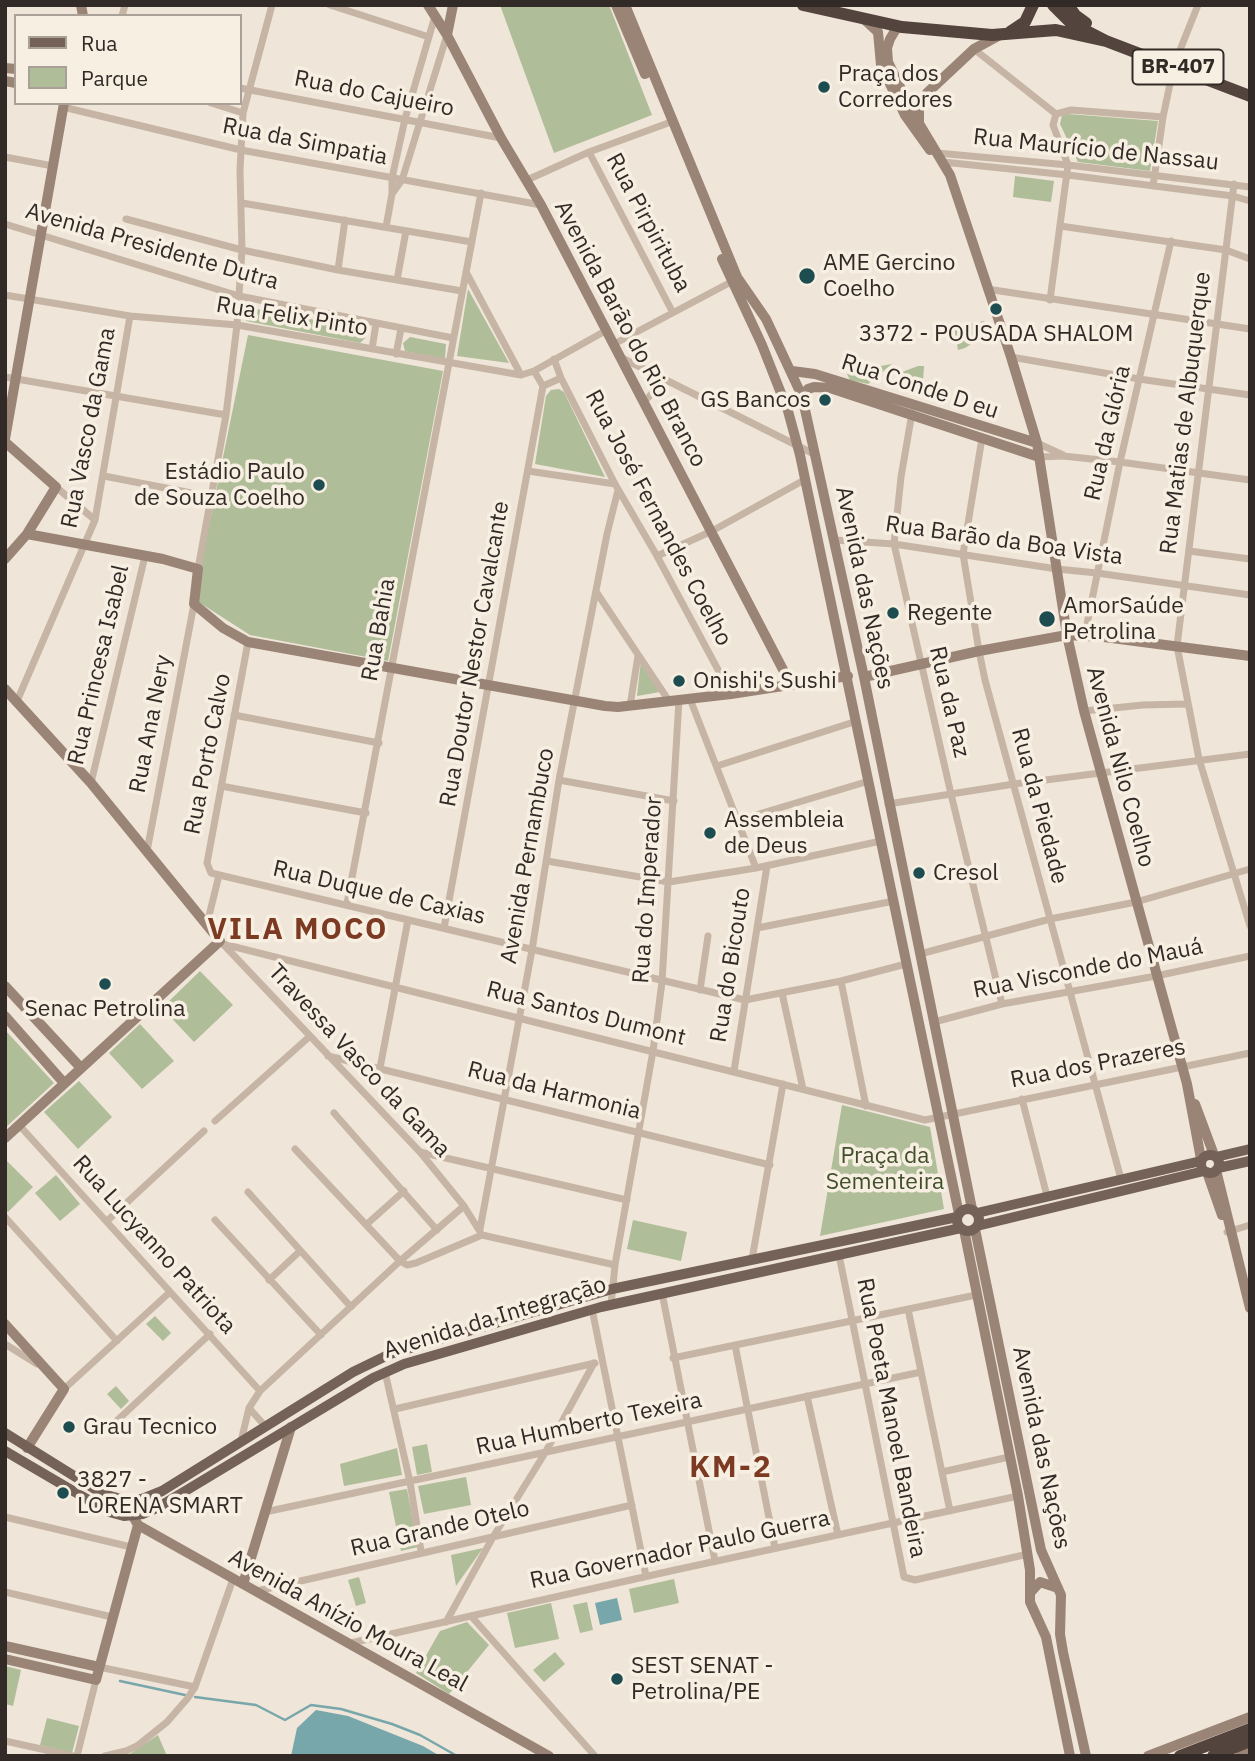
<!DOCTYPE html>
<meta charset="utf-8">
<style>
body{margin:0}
#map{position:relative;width:1255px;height:1761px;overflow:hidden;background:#efe5d8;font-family:"IBM Plex Sans",sans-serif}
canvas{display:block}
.frame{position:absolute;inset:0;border:7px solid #322a26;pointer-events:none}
.legend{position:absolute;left:14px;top:14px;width:228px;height:91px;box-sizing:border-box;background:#f8efe3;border:2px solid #a9a097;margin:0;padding:9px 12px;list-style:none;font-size:21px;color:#322a26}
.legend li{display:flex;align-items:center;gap:14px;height:35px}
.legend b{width:35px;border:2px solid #a9a097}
</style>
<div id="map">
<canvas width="1255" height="1761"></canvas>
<div class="frame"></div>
<ul class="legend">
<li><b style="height:9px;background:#746157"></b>Rua</li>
<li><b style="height:19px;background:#b0bd99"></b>Parque</li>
</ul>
</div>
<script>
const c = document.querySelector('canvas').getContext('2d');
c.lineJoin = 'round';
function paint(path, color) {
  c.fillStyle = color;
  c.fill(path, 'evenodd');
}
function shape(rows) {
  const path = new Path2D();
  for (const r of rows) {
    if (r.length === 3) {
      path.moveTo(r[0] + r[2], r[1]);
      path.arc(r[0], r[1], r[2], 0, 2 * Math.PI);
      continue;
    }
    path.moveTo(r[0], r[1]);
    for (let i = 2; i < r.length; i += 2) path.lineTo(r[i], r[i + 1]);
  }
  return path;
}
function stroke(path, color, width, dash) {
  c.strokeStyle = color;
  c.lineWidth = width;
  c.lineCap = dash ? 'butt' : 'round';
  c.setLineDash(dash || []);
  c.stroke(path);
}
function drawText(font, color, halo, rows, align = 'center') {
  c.font = font + ' "IBM Plex Sans",sans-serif';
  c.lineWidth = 7;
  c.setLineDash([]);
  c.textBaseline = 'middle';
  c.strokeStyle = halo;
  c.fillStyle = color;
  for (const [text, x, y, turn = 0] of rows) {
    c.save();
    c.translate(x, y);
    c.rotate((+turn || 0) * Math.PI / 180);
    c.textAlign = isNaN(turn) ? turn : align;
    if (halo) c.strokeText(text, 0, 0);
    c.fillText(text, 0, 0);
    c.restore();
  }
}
paint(shape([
 [500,5,609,5,652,115,554,153],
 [1068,114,1158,121,1150,171,1078,162,1060,124,1062,116],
 [1015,176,1054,181,1051,202,1013,197],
 [468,289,509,363,457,356],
 [246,307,363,329,366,337,360,343,246,321],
 [984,321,987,324,991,338,979,339,965,348,958,350,954,327],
 [248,335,443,371,388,661,250,635,194,599],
 [410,337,446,344,445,358,443,359,405,351,403,343],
 [892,364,868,384,850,380,847,374,851,373,861,379,876,371,875,367],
 [918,366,924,366,923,381,915,382,911,378,907,380,900,376,902,372],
 [559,389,564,392,605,477,535,464,546,396,551,390],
 [641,660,660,692,637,696],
 [200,971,233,1005,194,1042,162,1008],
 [140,1024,174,1061,142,1089,109,1053],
 [5,1030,54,1083,5,1128],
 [79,1081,112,1117,78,1149,44,1112],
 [842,1105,930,1127,944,1209,820,1236],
 [5,1159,33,1187,8,1212,5,1209],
 [56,1175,80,1204,60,1221,35,1193],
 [633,1220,687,1232,681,1261,627,1249],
 [155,1316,171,1333,163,1341,146,1324],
 [116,1386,129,1401,121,1409,107,1394],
 [427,1444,432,1472,417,1475,412,1447],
 [397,1448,402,1475,344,1486,340,1464],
 [466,1477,471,1505,424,1514,418,1486],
 [407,1489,418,1547,401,1551,389,1492],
 [483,1548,456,1586,451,1555],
 [359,1577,366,1603,356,1606,348,1580],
 [674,1579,679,1603,634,1613,629,1589],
 [587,1602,593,1630,580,1633,573,1605],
 [551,1603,559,1639,515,1648,507,1613],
 [467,1622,489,1645,449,1694,416,1673,440,1631],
 [555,1652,565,1664,544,1682,533,1670],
 [5,1666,21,1670,13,1706,5,1704],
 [47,1718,79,1726,72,1753,40,1745],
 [158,1735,167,1756,127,1756]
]), '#b0bd99');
paint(shape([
 [617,1598,622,1620,600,1625,595,1603],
 [316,1710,348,1716,423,1746,440,1756,291,1756,297,1728]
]), '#78a7ab');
stroke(shape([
 [120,1681,185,1695],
 [195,1697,256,1705,285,1720,311,1705,341,1709,392,1724,420,1735,457,1756]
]), '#78a7ab', 2.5);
stroke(shape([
 [330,5,429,37],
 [122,16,125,5],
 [974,49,1056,114,1053,125,1068,165,1050,300],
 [240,88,501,138],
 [211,103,243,113],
 [63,107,241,150,541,205],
 [1056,114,1071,110,1163,117],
 [589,152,672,311],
 [937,153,1068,165,1250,187],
 [5,157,53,166],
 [943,162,1068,175,1233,196,1250,201],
 [527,180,589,152,671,122],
 [1234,184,1177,646,1199,759,1250,926],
 [1153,186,1163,117,1174,65,1198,5],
 [392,194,402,180,447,35],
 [242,203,472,242],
 [126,219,242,250,338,270,462,291],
 [5,224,239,296,453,338],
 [1060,226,1226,250,1250,259],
 [386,227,392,194,392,178,405,119,435,16],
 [338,270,345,220],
 [466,272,521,375],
 [397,280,406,231],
 [987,289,1250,329],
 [5,295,130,316,237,325,521,375,534,371,543,386,561,378],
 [614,344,731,282],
 [372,349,376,324],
 [396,354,401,329],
 [1011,357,1139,379,1250,395],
 [622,358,816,455],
 [554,359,561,378,615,484,657,556,731,694],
 [534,371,607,330],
 [5,377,226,415],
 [645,401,665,379],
 [912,413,901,477,894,544,951,794,1002,1004],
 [982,438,963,554,979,651,985,680,1121,1179],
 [1037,443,1063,455],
 [1039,457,1063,456,1120,462,1250,480],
 [528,471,615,484],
 [104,476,212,497],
 [56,487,95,520],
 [835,540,894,544,1057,569,1097,573,1250,595],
 [1189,551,1250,559],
 [657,556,712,531,806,479],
 [198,569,226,415,237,325,242,250,240,170,243,113,272,5],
 [597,593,669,701],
 [1085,634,1120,462,1171,241],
 [248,642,207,863,211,873,745,1000,841,981,906,964],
 [690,699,756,868],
 [17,701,95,520,130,316],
 [630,706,638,656],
 [1084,711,1143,705,1187,704],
 [234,715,379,743],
 [717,766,857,721],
 [559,780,674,801],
 [91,783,145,556],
 [221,786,366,813],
 [888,804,1014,784,1250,754],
 [739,820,869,781],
 [147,851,194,604],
 [547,861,669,882,756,868,881,841],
 [347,904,481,193],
 [207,924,219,875],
 [444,928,543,386],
 [757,928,894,901],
 [223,944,925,1120,1250,1053],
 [223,944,420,1152,464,1206,482,1235],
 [920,954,1050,919,1136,902,1250,869],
 [841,981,866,1106],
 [700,990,708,936],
 [782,993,803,1089],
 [934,1022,1002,1004,1156,976,1250,956],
 [328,1056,770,1165],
 [380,1068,408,920],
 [734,1071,767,866],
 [1022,1099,1047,1196],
 [334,1113,437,1230],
 [215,1121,309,1037],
 [19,1125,260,1391],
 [295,1149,400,1261,407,1265,416,1263,482,1235],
 [420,1152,627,1200],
 [248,1192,351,1307],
 [5,1217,117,1341],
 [215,1220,321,1335],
 [107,1221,204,1131],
 [367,1224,404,1191],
 [480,1229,532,950,559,780,607,534,618,490],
 [1227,1232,1250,1225],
 [482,1235,615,1265],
 [839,1255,904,1577,915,1580,1028,1554],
 [752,1259,783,1084],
 [269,1280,300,1251],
 [662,1293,715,1561],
 [611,1305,615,1265,653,1051,662,982,679,700],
 [592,1309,646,1576],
 [908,1309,950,1511],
 [5,1344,37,1364],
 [735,1345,775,1548],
 [673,1358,976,1295],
 [385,1372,410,1482,421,1551],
 [64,1389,170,1292],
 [807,1396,838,1535],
 [249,1408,266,1427],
 [395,1409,595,1363],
 [109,1428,210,1334],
 [241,1441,249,1408,260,1391,400,1261,464,1206],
 [942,1472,1009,1457],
 [265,1512,921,1372],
 [5,1517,131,1547],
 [257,1591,632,1505],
 [5,1592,112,1617],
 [471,1616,595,1756],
 [446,1622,493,1537,545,1453,594,1363],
 [351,1643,675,1570,1018,1496],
 [99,1667,195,1687],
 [5,1741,73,1756],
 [77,1756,96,1680],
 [105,1756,126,1751,137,1746,167,1722,187,1699,195,1687,233,1579]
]), '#c6b5a5', 7);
stroke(shape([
 [81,5,83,16],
 [428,5,447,35,501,138,541,205,791,685],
 [616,5,645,74],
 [625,5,737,277,766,319,802,396,864,677,972,1209],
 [865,20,878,32,881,65,905,115,930,150],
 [902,27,896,29,890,39,887,48,888,62,911,110,950,175,1011,357,1037,443,1067,635,1084,711,1187,1084,1201,1159],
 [447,35,453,5],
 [5,68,16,69],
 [5,81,16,83],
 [919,123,919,106,927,93,974,49,998,36],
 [722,259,762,345,788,411,800,455,959,1214],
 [792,371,815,374,1037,443],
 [802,396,808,389,814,387,830,388,1039,457],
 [5,439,64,103],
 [5,442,56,487,27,534,5,559],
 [27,534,163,559,198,569,194,604,223,628,248,642,605,706,618,707,731,694,848,676],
 [864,677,979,651,1067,635,1104,637,1250,656],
 [5,689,91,783,220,941,5,1138],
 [5,986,81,1068],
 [5,1016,64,1083],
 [1195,1104,1214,1155],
 [1216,1170,1250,1308],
 [1207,1172,1222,1215],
 [975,1229,1041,1550,1061,1595,1060,1634,1063,1652,1086,1756],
 [964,1230,1018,1496,1030,1570,1030,1602,1046,1637,1070,1756],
 [5,1324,64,1389,27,1448],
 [133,1516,138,1525,549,1756],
 [243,1584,291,1427],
 [1030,1593,1040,1582,1058,1588],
 [5,1646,99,1667],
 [5,1659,96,1680,138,1525],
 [1148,1756,1250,1717],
 [1240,1756,1250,1752]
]), '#9a8476', 10);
stroke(shape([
 [1210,1164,9],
 [1216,1157,1250,1149],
 [1218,1168,1250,1161],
 [968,1220,11],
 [977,1213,1201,1161],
 [977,1226,1204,1171],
 [5,1433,103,1494,121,1499,142,1499,162,1491,353,1372,390,1354,612,1289,957,1217],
 [5,1451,109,1512,124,1516,143,1514,157,1508,373,1378,404,1364,601,1307,961,1228]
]), '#746157', 10);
stroke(shape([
 [803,5,902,27,992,35,1056,30,1106,41],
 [1053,5,1071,23,1106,41,1250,96],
 [1068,5,1075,15,1086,23],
 [1010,32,1025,22,1033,5],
 [1180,1756,1250,1729],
 [1213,1756,1250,1741]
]), '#53443d', 12);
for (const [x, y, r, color] of [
 [824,87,7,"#1e4d51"],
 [807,276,9,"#1e4d51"],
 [996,309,7,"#1e4d51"],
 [825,400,7,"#1e4d51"],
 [319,485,7,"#1e4d51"],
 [893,613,7,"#1e4d51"],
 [1047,619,9,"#1e4d51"],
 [679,681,7,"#1e4d51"],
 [710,833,7,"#1e4d51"],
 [919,873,7,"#1e4d51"],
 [105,984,7,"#1e4d51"],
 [69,1427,7,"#1e4d51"],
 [63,1493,7,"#1e4d51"],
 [617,1679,7,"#1e4d51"]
]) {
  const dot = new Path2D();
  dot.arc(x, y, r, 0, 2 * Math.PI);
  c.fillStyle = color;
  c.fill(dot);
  stroke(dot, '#f8efe3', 2.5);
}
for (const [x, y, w] of [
 [1178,67,91]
]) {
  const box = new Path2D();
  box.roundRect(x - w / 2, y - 17.5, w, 35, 5);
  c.fillStyle = '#f8efe3';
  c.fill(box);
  stroke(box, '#322a26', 2);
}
drawText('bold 21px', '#322a26', null, [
 ["BR-407",1178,67]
]);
drawText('23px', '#322a26', '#f8efe3', [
 ["Praça dos",838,74],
 ["Corredores",838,100],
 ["AME Gercino",823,263],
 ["Coelho",823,289],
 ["3372 - POUSADA SHALOM",996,334,"center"],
 ["GS Bancos",811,400,"right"],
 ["Estádio Paulo",305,472,"right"],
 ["de Souza Coelho",305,498,"right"],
 ["AmorSaúde",1063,606],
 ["Petrolina",1063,632],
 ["Regente",907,613],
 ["Onishi's Sushi",693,681],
 ["Assembleia",724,820],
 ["de Deus",724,846],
 ["Cresol",933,873],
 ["Senac Petrolina",105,1009,"center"],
 ["Grau Tecnico",83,1427],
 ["3827 -",77,1480],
 ["LORENA SMART",77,1506],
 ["SEST SENAT -",631,1666],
 ["Petrolina/PE",631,1692]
], 'left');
drawText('23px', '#322a26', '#f8efe3', [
 ["Rua do Cajueiro",374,94,11],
 ["Rua da Simpatia",305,142,11],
 ["Rua Maurício de Nassau",1096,150,6],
 ["Rua Pirpirituba",648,223,62],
 ["Avenida Presidente Dutra",152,247,16],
 ["Rua Felix Pinto",292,317,9],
 ["Avenida Barão do Rio Branco",630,334,62],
 ["Rua Conde D eu",920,387,18],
 ["Rua Matias de Albuquerque",1186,413,-83],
 ["Rua Vasco da Gama",89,428,-79],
 ["Rua da Glória",1108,433,-77],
 ["Rua José Fernandes Coelho",658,518,62],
 ["Rua Barão da Boa Vista",1004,541,8],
 ["Avenida das Nações",864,588,78],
 ["Rua Bahia",379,630,-80],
 ["Rua Doutor Nestor Cavalcante",475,654,-80],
 ["Rua Princesa Isabel",99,665,-77],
 ["Rua da Paz",949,702,77],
 ["Rua Ana Nery",151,724,-79],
 ["Rua Porto Calvo",208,754,-79],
 ["Avenida Nilo Coelho",1120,767,75],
 ["Rua da Piedade",1039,806,75],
 ["Avenida Pernambuco",528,856,-80],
 ["Rua do Imperador",648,890,-86],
 ["Rua Duque de Caxias",379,893,13],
 ["Rua do Bicouto",731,965,-81],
 ["Rua Visconde do Mauá",1088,969,-11],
 ["Rua Santos Dumont",586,1014,14],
 ["Travessa Vasco da Gama",359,1061,47],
 ["Rua dos Prazeres",1098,1064,-11],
 ["Rua da Harmonia",554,1091,14],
 ["Rua Lucyanno Patriota",154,1245,48],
 ["Avenida da Integração",495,1318,-17],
 ["Rua Poeta Manoel Bandeira",891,1418,79],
 ["Rua Humberto Texeira",589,1424,-12],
 ["Avenida das Nações",1041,1448,78],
 ["Rua Grande Otelo",440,1529,-13],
 ["Rua Governador Paulo Guerra",680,1550,-12],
 ["Avenida Anízio Moura Leal",348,1621,29]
]);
drawText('23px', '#414f2b', '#f8efe3', [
 ["Praça da",885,1156],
 ["Sementeira",885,1182]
]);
c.letterSpacing = '2px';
drawText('bold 30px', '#7d3a23', '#f8efe3', [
 ["VILA MOCO",298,930],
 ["KM-2",731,1468]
]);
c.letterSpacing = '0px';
</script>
